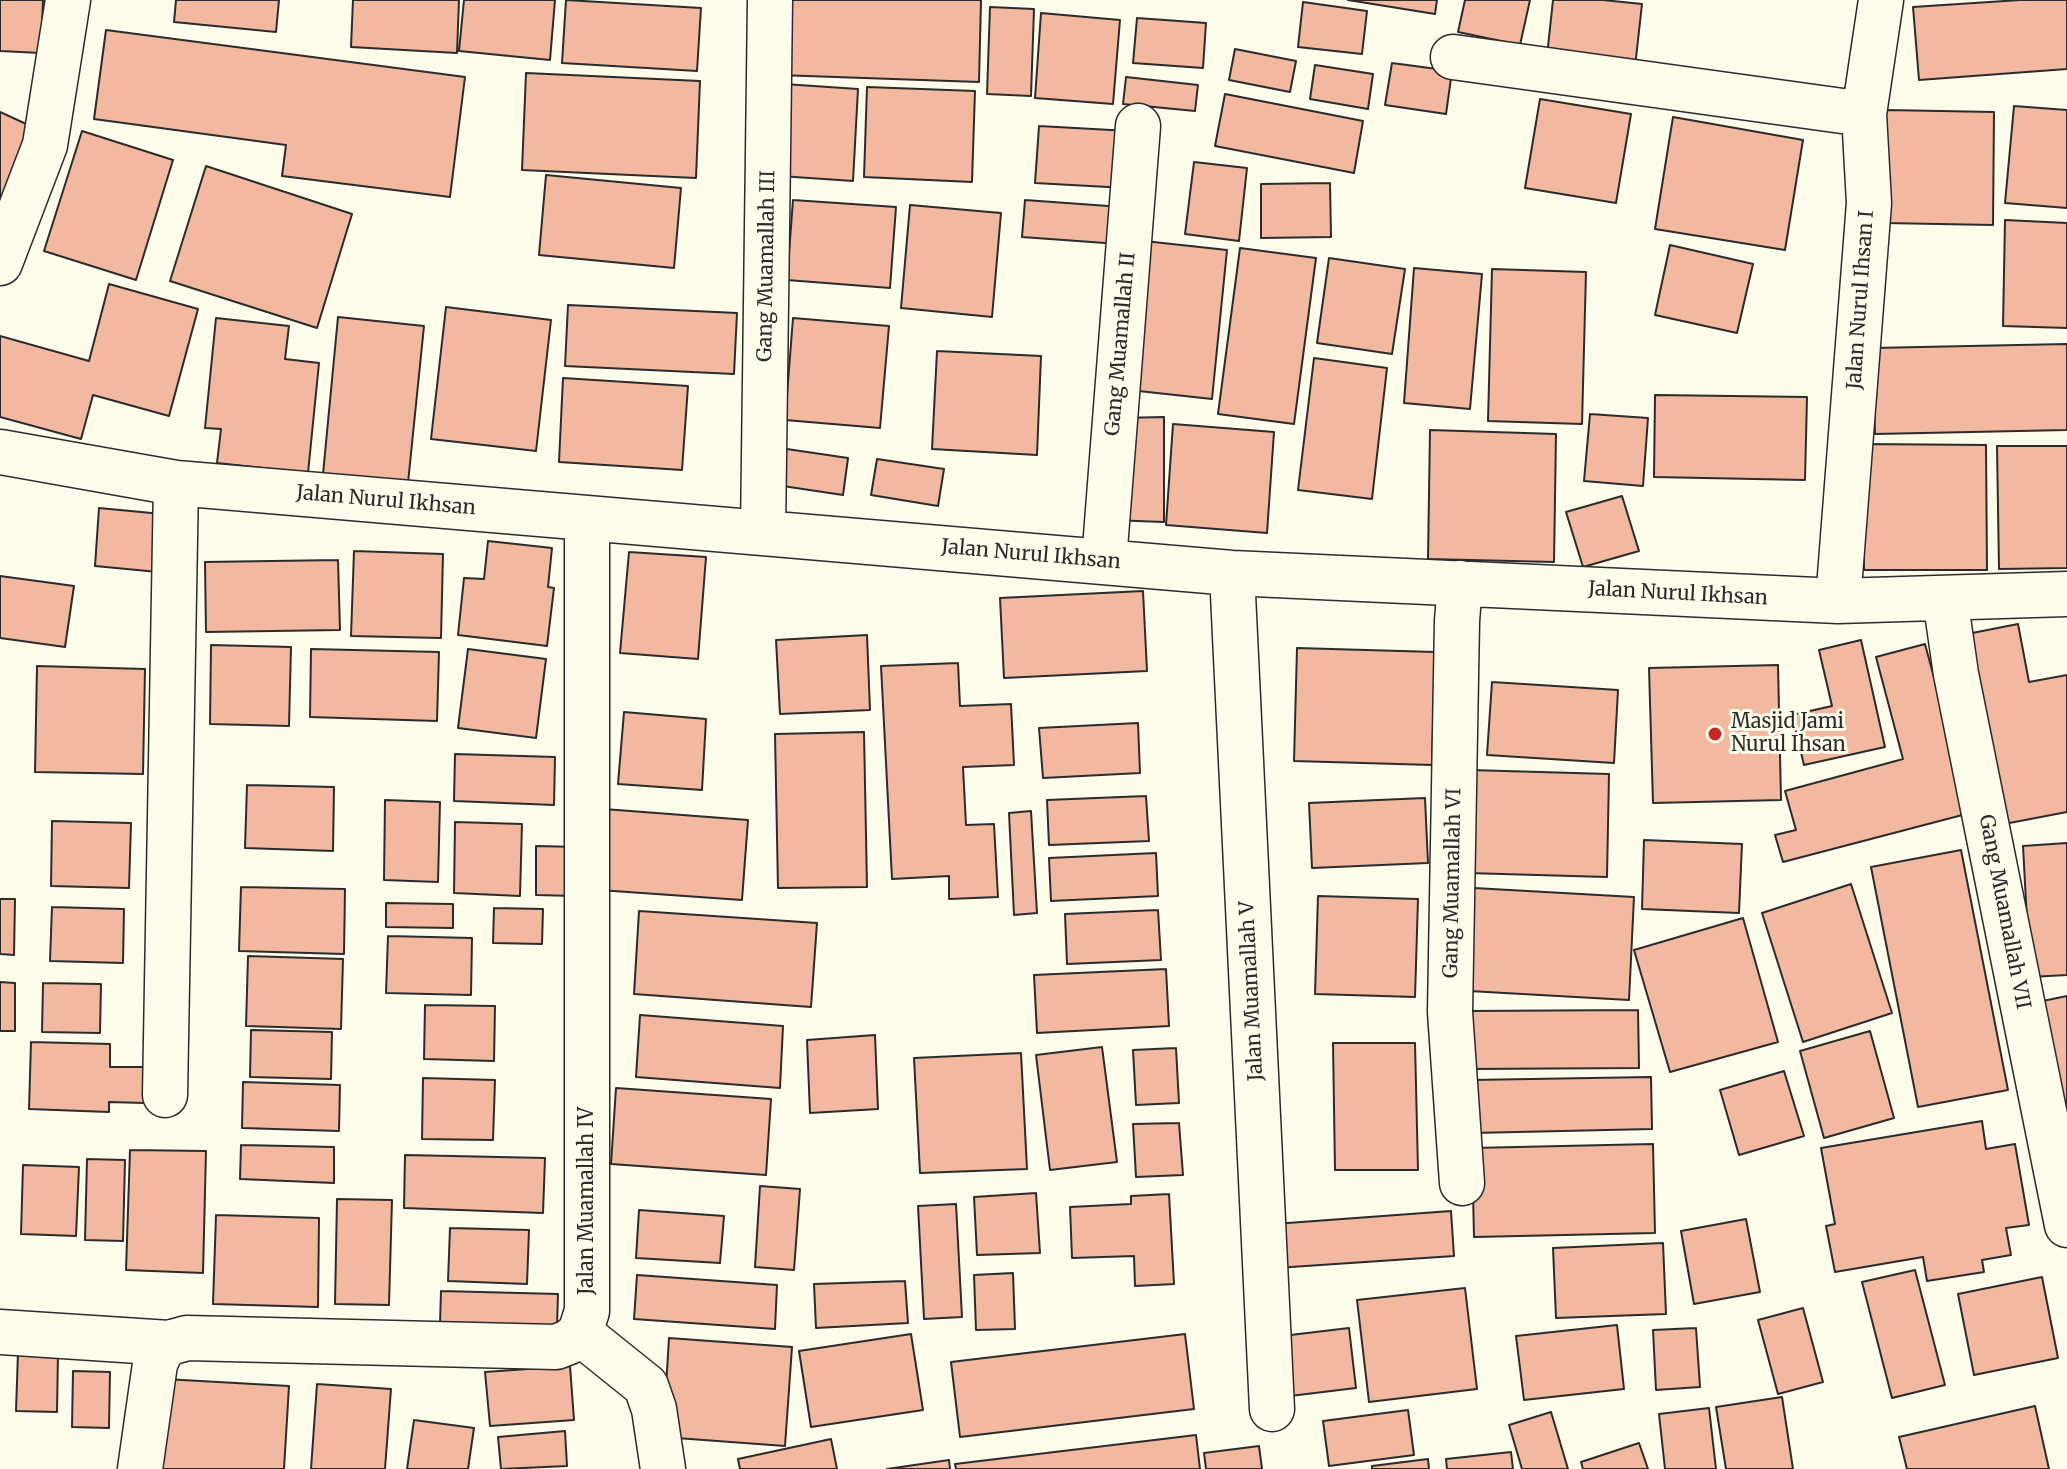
<!DOCTYPE html>
<style>
body{margin:0}
canvas{display:block;background:#fdfbea}
</style>
<canvas width="2067" height="1469"></canvas>
<script>
const c = document.querySelector('canvas').getContext('2d');
c.lineJoin = 'round';
function paint(path, color) {
  c.fillStyle = color;
  c.fill(path, 'evenodd');
}
function shape(rows) {
  const path = new Path2D();
  for (const r of rows) {
    path.moveTo(r[0], r[1]);
    for (let i = 2; i < r.length; i += 2) path.lineTo(r[i], r[i + 1]);
  }
  return path;
}
function stroke(path, color, width, dash) {
  c.strokeStyle = color;
  c.lineWidth = width;
  c.lineCap = dash ? 'butt' : 'round';
  c.setLineDash(dash || []);
  c.stroke(path);
}
function drawText(font, color, halo, rows, align = 'center') {
  c.font = font + ' Merriweather,serif';
  c.lineWidth = 6;
  c.setLineDash([]);
  c.textBaseline = 'middle';
  c.strokeStyle = halo;
  c.fillStyle = color;
  for (const [text, x, y, turn = 0] of rows) {
    c.save();
    c.translate(x, y);
    c.rotate((+turn || 0) * Math.PI / 180);
    c.textAlign = isNaN(turn) ? turn : align;
    if (halo) c.strokeText(text, 0, 0);
    c.fillText(text, 0, 0);
    c.restore();
  }
}
const building = shape([
 [0,0,43,0,41,53,0,51,0,0],
 [176,0,279,0,276,32,174,22,176,0],
 [353,0,459,0,457,53,351,47,353,0],
 [464,0,555,0,550,60,459,51,464,0],
 [566,0,701,8,697,71,562,63,566,0],
 [779,0,981,0,979,82,778,75,779,0],
 [1348,0,1437,0,1435,14,1348,0],
 [1465,0,1530,0,1520,45,1458,32,1465,0],
 [1553,0,1603,0,1642,4,1635,67,1547,56,1553,0],
 [2020,0,2067,0,2067,69,1919,80,1913,7,2020,0],
 [1303,2,1367,11,1362,54,1298,47,1303,2],
 [990,7,1034,9,1031,96,987,94,990,7],
 [1041,13,1120,20,1113,104,1035,98,1041,13],
 [1137,18,1206,23,1203,68,1133,63,1137,18],
 [106,30,465,77,450,197,282,176,286,145,94,119,106,30],
 [1235,49,1296,61,1290,92,1229,80,1235,49],
 [1392,63,1452,71,1446,114,1385,105,1392,63],
 [1315,65,1373,74,1368,109,1310,99,1315,65],
 [526,73,700,81,696,178,522,170,526,73],
 [1126,77,1198,85,1195,111,1123,104,1126,77],
 [784,84,858,89,853,181,780,176,784,84],
 [867,87,975,91,972,182,864,177,867,87],
 [1225,94,1363,121,1354,173,1215,146,1225,94],
 [1540,99,1631,114,1616,203,1525,188,1540,99],
 [2014,106,2067,110,2067,208,2005,203,2014,106],
 [1886,110,1994,112,1993,225,1884,223,1886,110],
 [0,112,37,129,0,209,0,112],
 [1673,117,1803,140,1785,250,1655,229,1673,117],
 [1039,126,1129,131,1126,188,1035,183,1039,126],
 [82,131,173,160,136,280,44,251,82,131],
 [1194,162,1247,168,1239,241,1185,234,1194,162],
 [206,166,352,214,317,328,170,281,206,166],
 [546,175,681,188,674,268,539,255,546,175],
 [1330,183,1331,237,1261,238,1261,184,1330,183],
 [793,200,896,207,890,288,787,280,793,200],
 [1025,200,1122,207,1119,244,1022,237,1025,200],
 [910,205,1001,213,992,317,901,308,910,205],
 [2005,220,2067,223,2067,328,2003,326,2005,220],
 [1135,240,1227,250,1212,399,1120,389,1135,240],
 [1670,245,1753,264,1737,333,1655,315,1670,245],
 [1240,248,1316,258,1294,424,1218,414,1240,248],
 [1329,258,1405,269,1392,354,1317,343,1329,258],
 [1414,268,1482,274,1470,409,1404,403,1414,268],
 [1492,269,1586,272,1582,424,1488,421,1492,269],
 [109,284,198,309,169,416,93,395,81,439,0,417,0,336,89,361,109,284],
 [568,305,737,313,734,374,565,366,568,305],
 [446,307,551,320,536,451,431,439,446,307],
 [338,317,424,326,408,483,323,474,338,317],
 [216,318,289,326,285,359,319,363,308,473,217,463,221,429,205,428,216,318],
 [793,318,889,326,880,428,785,420,793,318],
 [2067,344,2067,430,1875,434,1872,348,2067,344],
 [937,351,1041,356,1037,455,932,449,937,351],
 [1314,358,1387,368,1372,499,1298,490,1314,358],
 [563,378,688,386,682,470,559,462,563,378],
 [1655,395,1807,397,1805,480,1654,477,1655,395],
 [1590,414,1648,418,1643,486,1584,481,1590,414],
 [1164,417,1164,522,1110,520,1120,418,1164,417],
 [1173,424,1274,432,1267,533,1166,525,1173,424],
 [1430,430,1556,434,1554,562,1428,559,1430,430],
 [1863,444,1986,445,1987,570,1864,570,1863,444],
 [1997,446,2067,446,2067,568,1999,569,1997,446],
 [780,448,848,458,843,495,776,485,780,448],
 [877,459,944,469,938,506,871,495,877,459],
 [1622,496,1639,551,1583,567,1566,512,1622,496],
 [99,508,162,514,158,572,95,566,99,508],
 [488,541,552,548,548,587,554,588,547,646,458,635,464,578,484,579,488,541],
 [354,551,443,554,441,638,351,636,354,551],
 [629,552,706,557,698,659,620,653,629,552],
 [338,560,340,630,206,632,205,562,338,560],
 [0,576,74,586,65,647,0,638,0,576],
 [1143,591,1147,671,1004,678,1000,598,1143,591],
 [2018,624,2029,682,2067,675,2067,812,1999,825,1962,635,2018,624],
 [867,635,870,710,780,714,776,640,867,635],
 [1861,640,1885,747,1804,765,1792,715,1832,706,1819,650,1861,640],
 [1925,644,1970,813,1783,862,1775,835,1796,830,1785,791,1903,759,1876,657,1925,644],
 [211,645,291,647,289,726,210,724,211,645],
 [1297,648,1435,652,1432,765,1294,761,1297,648],
 [311,649,439,652,437,721,310,717,311,649],
 [468,649,546,659,536,738,458,728,468,649],
 [958,663,960,706,1011,704,1014,765,963,767,966,825,994,824,998,897,949,899,949,876,892,879,881,666,958,663],
 [1778,665,1781,800,1653,803,1649,668,1778,665],
 [37,666,145,669,143,774,35,772,37,666],
 [1492,682,1618,690,1614,763,1487,755,1492,682],
 [624,712,706,719,702,790,618,784,624,712],
 [1138,723,1140,773,1043,778,1039,728,1138,723],
 [864,732,867,887,778,888,775,734,864,732],
 [455,754,555,757,554,805,454,801,455,754],
 [1470,770,1609,774,1607,877,1467,873,1470,770],
 [247,785,334,787,333,851,245,848,247,785],
 [1146,796,1149,841,1049,845,1047,800,1146,796],
 [1425,798,1428,863,1312,868,1309,803,1425,798],
 [385,800,440,802,438,882,384,880,385,800],
 [604,809,748,820,742,900,599,890,604,809],
 [1031,811,1037,913,1014,915,1009,813,1031,811],
 [52,821,131,823,129,888,51,886,52,821],
 [455,822,522,824,520,896,454,893,455,822],
 [1644,840,1742,844,1739,913,1642,909,1644,840],
 [2067,843,2067,975,2030,977,2023,846,2067,843],
 [536,846,577,847,575,896,536,895,536,846],
 [1961,850,2008,1090,1918,1107,1871,867,1961,850],
 [1156,853,1158,896,1051,901,1049,858,1156,853],
 [1851,884,1892,1013,1803,1042,1762,913,1851,884],
 [241,887,345,889,344,954,239,951,241,887],
 [1474,888,1634,897,1629,1000,1469,991,1474,888],
 [1318,896,1418,899,1415,997,1315,994,1318,896],
 [0,899,15,899,14,955,0,954,0,899],
 [386,903,453,904,453,928,386,927,386,903],
 [52,907,124,909,123,963,50,961,52,907],
 [494,908,543,909,542,944,493,943,494,908],
 [1158,910,1161,960,1067,964,1065,914,1158,910],
 [639,911,817,923,811,1007,634,994,639,911],
 [1743,918,1778,1042,1670,1072,1634,950,1743,918],
 [388,936,472,938,471,995,386,993,388,936],
 [248,956,343,959,341,1029,246,1026,248,956],
 [1166,969,1169,1026,1037,1033,1034,975,1166,969],
 [0,982,15,983,15,1031,0,1031,0,982],
 [43,983,101,984,100,1033,42,1032,43,983],
 [2067,996,2067,1137,2038,1002,2067,996],
 [425,1005,495,1006,494,1061,424,1059,425,1005],
 [1638,1010,1639,1068,1469,1069,1468,1011,1638,1010],
 [640,1015,783,1026,780,1088,636,1077,640,1015],
 [251,1030,332,1032,331,1079,250,1077,251,1030],
 [1870,1031,1894,1118,1824,1138,1800,1051,1870,1031],
 [875,1035,878,1109,810,1113,807,1040,875,1035],
 [31,1042,110,1044,110,1067,145,1067,144,1103,109,1102,109,1112,29,1109,31,1042],
 [1333,1043,1415,1043,1418,1170,1335,1170,1333,1043],
 [1102,1047,1117,1162,1050,1170,1036,1055,1102,1047],
 [1176,1048,1179,1103,1136,1105,1133,1050,1176,1048],
 [1021,1053,1027,1169,920,1173,914,1058,1021,1053],
 [1784,1071,1804,1136,1739,1155,1720,1090,1784,1071],
 [1651,1077,1652,1129,1472,1133,1471,1080,1651,1077],
 [423,1078,495,1080,493,1140,422,1139,423,1078],
 [243,1082,340,1085,339,1131,242,1128,243,1082],
 [616,1088,771,1099,766,1175,611,1164,616,1088],
 [1982,1121,1986,1149,2015,1144,2029,1225,2006,1228,2011,1255,1982,1260,1984,1272,1927,1281,1923,1257,1835,1272,1826,1226,1835,1224,1821,1148,1982,1121],
 [1179,1123,1183,1175,1136,1177,1133,1124,1179,1123],
 [1653,1144,1655,1233,1474,1237,1472,1148,1653,1144],
 [241,1145,334,1147,334,1183,240,1179,241,1145],
 [130,1150,206,1151,203,1273,126,1270,130,1150],
 [405,1155,545,1158,543,1213,404,1208,405,1155],
 [87,1159,125,1160,123,1241,85,1240,87,1159],
 [23,1165,79,1167,76,1236,21,1234,23,1165],
 [760,1186,800,1189,794,1270,755,1267,760,1186],
 [1036,1193,1040,1253,977,1255,974,1197,1036,1193],
 [1169,1194,1174,1284,1135,1286,1134,1256,1072,1258,1070,1207,1131,1204,1131,1196,1169,1194],
 [337,1199,392,1200,389,1305,335,1304,337,1199],
 [956,1204,962,1317,924,1319,918,1206,956,1204],
 [639,1210,724,1216,720,1263,636,1258,639,1210],
 [1451,1211,1454,1256,1276,1268,1274,1224,1451,1211],
 [216,1215,319,1218,318,1307,213,1304,216,1215],
 [1746,1219,1760,1292,1694,1304,1681,1231,1746,1219],
 [450,1228,529,1230,527,1284,448,1281,450,1228],
 [1663,1243,1666,1314,1556,1318,1553,1248,1663,1243],
 [1915,1270,1945,1385,1892,1398,1862,1282,1915,1270],
 [1013,1273,1015,1329,976,1330,974,1275,1013,1273],
 [637,1275,777,1285,775,1329,634,1319,637,1275],
 [2042,1277,2058,1358,1974,1375,1958,1294,2042,1277],
 [905,1281,908,1323,816,1328,814,1284,905,1281],
 [1465,1288,1477,1389,1369,1402,1357,1300,1465,1288],
 [441,1291,558,1294,557,1327,440,1324,441,1291],
 [1803,1308,1823,1382,1778,1394,1758,1320,1803,1308],
 [1617,1325,1624,1389,1524,1400,1516,1336,1617,1325],
 [1349,1328,1356,1388,1290,1396,1282,1336,1349,1328],
 [1696,1328,1700,1387,1656,1390,1653,1330,1696,1328],
 [911,1334,923,1410,811,1427,799,1351,911,1334],
 [1185,1334,1194,1409,960,1437,951,1362,1185,1334],
 [669,1338,792,1347,785,1446,663,1437,669,1338],
 [18,1352,58,1353,57,1412,16,1411,18,1352],
 [570,1366,574,1420,490,1426,485,1372,570,1366],
 [73,1371,110,1372,109,1428,72,1427,73,1371],
 [165,1379,289,1386,284,1469,160,1469,165,1379],
 [317,1384,391,1389,385,1469,311,1469,317,1384],
 [1782,1397,1793,1469,1726,1469,1716,1407,1782,1397],
 [2035,1406,2049,1469,1907,1469,1899,1437,2035,1406],
 [1709,1408,1716,1469,1665,1469,1659,1414,1709,1408],
 [1408,1410,1414,1455,1329,1466,1323,1421,1408,1410],
 [1551,1412,1568,1469,1522,1469,1509,1425,1551,1412],
 [414,1420,474,1428,468,1469,407,1469,414,1420],
 [565,1431,567,1466,501,1469,498,1437,565,1431],
 [1196,1435,1200,1469,956,1469,955,1464,1196,1435],
 [831,1439,837,1469,740,1469,738,1459,831,1439],
 [1639,1443,1648,1469,1583,1469,1581,1462,1639,1443],
 [1259,1446,1262,1469,1206,1469,1204,1453,1259,1446],
 [1511,1452,1513,1469,1447,1469,1446,1459,1511,1452],
 [1428,1459,1429,1469,1372,1469,1372,1466,1428,1459],
 [949,1460,950,1469,887,1469,949,1460]
]);
paint(building, '#f2b8a0');
stroke(building, '#2b2b2b', 2);
const street = shape([
 [1453,57,1864,114],
 [0,263,45,145,68,0],
 [0,452,176,483,1232,573,1838,601,2067,594],
 [763,532,770,0],
 [1104,561,1138,126],
 [1232,573,1272,1409],
 [1460,583,1457,621,1450,1012,1462,1183],
 [1945,598,1956,674,2067,1225],
 [1838,601,1869,203,1864,114,1881,0],
 [165,1095,176,483],
 [0,1332,169,1343],
 [580,1333,646,1386,654,1409,663,1469],
 [140,1469,155,1364,160,1352,169,1343,187,1338,556,1347,569,1342,580,1333,587,1311,587,519]
]);
stroke(street, '#2b2b2b', 47);
stroke(street, '#fdfbea', 44);
for (const [x, y, r, color] of [
 [1715,734,8,"#c62828"]
]) {
  const dot = new Path2D();
  dot.arc(x, y, r, 0, 2 * Math.PI);
  c.fillStyle = color;
  c.fill(dot);
  stroke(dot, '#fdfbea', 3);
}
drawText('20px', '#2b2b2b', '#fdfbea', [
 ["Gang Muamallah III",767,266,-89],
 ["Jalan Nurul Ihsan I",1861,300,-86],
 ["Gang Muamallah II",1121,344,-85],
 ["Jalan Nurul Ikhsan",386,501,5],
 ["Jalan Nurul Ikhsan",1031,555,5],
 ["Jalan Nurul Ikhsan",1678,594,3],
 ["Gang Muamallah VI",1453,883,-89],
 ["Gang Muamallah VII",2004,912,79],
 ["Jalan Muamallah V",1252,991,-93],
 ["Jalan Muamallah IV",587,1201,-90]
]);
drawText('20px', '#2b2b2b', '#fdfbea', [
 ["Masjid Jami",1731,722],
 ["Nurul Ihsan",1731,745]
], 'left');
</script>
